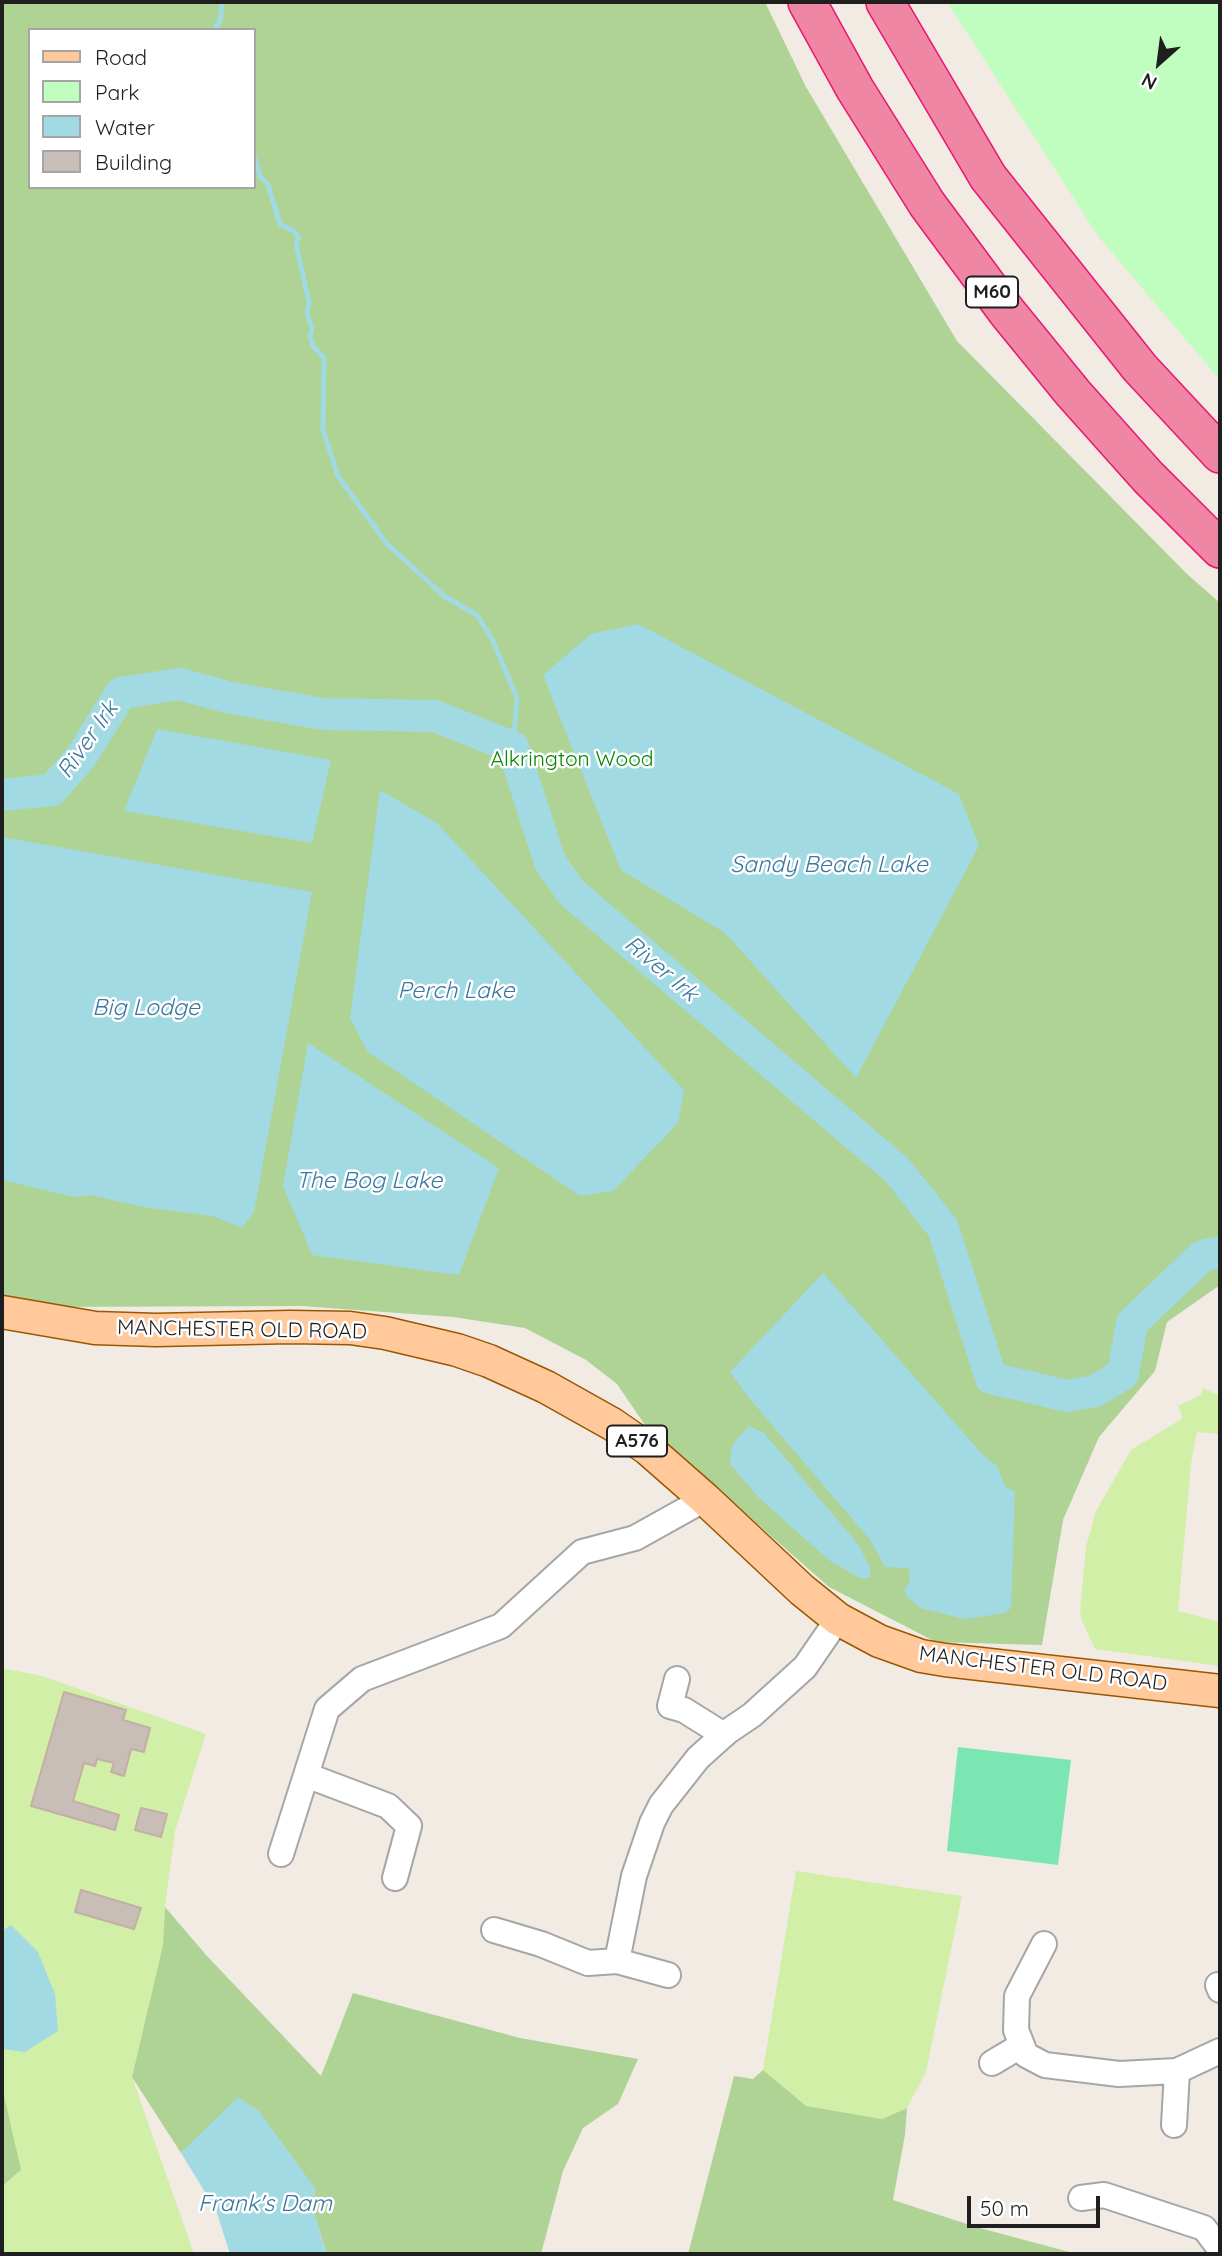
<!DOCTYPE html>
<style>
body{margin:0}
#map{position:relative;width:1222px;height:2256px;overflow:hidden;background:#f1ebe4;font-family:Quicksand,sans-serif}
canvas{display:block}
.frame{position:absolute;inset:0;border:4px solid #1f1f1f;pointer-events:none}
.legend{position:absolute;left:28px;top:28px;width:228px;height:161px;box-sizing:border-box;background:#fff;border:2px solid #a5a5a5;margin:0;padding:9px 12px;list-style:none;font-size:21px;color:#1f1f1f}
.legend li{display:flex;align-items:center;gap:14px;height:35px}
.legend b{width:35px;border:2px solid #a5a5a5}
.north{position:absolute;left:1124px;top:28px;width:70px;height:70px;-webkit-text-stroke:5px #fff;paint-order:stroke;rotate:208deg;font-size:19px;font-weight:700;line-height:28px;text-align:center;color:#1f1f1f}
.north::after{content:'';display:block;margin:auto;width:24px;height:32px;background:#1f1f1f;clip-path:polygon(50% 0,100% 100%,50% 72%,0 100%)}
.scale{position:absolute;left:967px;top:2196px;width:133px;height:32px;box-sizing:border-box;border:4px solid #1f1f1f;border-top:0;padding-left:9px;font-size:21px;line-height:24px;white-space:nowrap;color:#1f1f1f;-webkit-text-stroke:5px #fff;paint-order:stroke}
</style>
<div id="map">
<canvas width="1222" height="2256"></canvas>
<div class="frame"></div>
<ul class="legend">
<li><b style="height:9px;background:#ffc99b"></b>Road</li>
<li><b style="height:19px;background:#bffebe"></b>Park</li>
<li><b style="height:19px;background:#a1dae2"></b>Water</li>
<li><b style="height:19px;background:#c9bdb7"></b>Building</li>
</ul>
<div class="north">N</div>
<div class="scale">50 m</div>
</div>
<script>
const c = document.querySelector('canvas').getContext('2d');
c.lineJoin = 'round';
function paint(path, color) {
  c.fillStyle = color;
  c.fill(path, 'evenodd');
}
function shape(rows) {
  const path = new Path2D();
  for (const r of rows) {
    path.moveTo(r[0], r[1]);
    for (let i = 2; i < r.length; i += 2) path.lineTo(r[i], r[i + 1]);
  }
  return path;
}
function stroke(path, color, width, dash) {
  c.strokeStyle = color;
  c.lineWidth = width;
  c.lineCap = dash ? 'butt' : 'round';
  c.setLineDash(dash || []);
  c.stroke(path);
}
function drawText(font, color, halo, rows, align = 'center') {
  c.font = font + ' Quicksand,sans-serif';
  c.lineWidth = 5;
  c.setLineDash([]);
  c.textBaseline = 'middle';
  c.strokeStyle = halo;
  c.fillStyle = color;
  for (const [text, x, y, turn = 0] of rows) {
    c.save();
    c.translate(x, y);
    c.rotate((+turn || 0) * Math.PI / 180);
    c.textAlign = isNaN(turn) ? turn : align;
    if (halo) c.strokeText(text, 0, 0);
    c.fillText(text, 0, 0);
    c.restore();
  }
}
paint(shape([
 [1203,1388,1220,1396,1220,1434,1197,1432,1191,1464,1178,1611,1220,1622,1220,1666,1095,1649,1082,1621,1080,1612,1086,1547,1096,1511,1131,1450,1183,1418,1178,1406,1201,1395],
 [2,1668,42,1676,206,1734,175,1831,165,1907,163,1945,132,2077,194,2254,2,2254],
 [796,1871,962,1896,926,2072,907,2108,882,2119,805,2106,763,2070]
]), '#d1efa6');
paint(shape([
 [2,2,765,2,806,87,957,341,1187,574,1220,603,1220,1285,1167,1322,1155,1371,1099,1437,1063,1520,1042,1645,936,1642,829,1587,645,1425,617,1384,586,1360,525,1328,453,1317,301,1306,28,1307,2,1299],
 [30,30,254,30,254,187,30,187],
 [165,1907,207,1956,321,2076,353,1993,520,2038,638,2059,618,2104,583,2128,563,2171,541,2254,327,2254,313,2210,315,2188,203,2132,181,2153,132,2077,163,1945],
 [763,2070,806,2106,882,2119,907,2108,905,2135,893,2200,976,2227,1077,2254,688,2254,734,2076,753,2079],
 [2,2087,21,2170,2,2186]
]), '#aed395');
paint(shape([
 [947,2,1220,2,1220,380,1098,236]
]), '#bffebe');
paint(shape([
 [958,1747,1071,1760,1058,1865,947,1851]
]), '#7ce6b2');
paint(shape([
 [638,624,959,794,979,846,856,1078,725,933,621,870,543,675,591,634],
 [157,729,331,760,312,843,124,811],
 [380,790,437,823,684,1090,678,1123,613,1191,580,1196,368,1052,350,1018],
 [2,837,312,892,254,1212,242,1228,213,1216,143,1207,91,1195,74,1197,2,1180],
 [308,1043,499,1168,459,1275,312,1255,283,1186],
 [823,1273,984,1456,997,1466,1005,1486,1015,1492,1011,1608,1005,1613,965,1619,921,1608,907,1597,904,1590,910,1582,909,1568,885,1567,871,1541,749,1398,730,1372],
 [749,1426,764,1433,858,1544,870,1568,870,1578,860,1578,830,1561,759,1498,730,1464,732,1445],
 [11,1925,38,1952,55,1994,58,2031,25,2052,2,2049,2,1931],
 [238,2097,259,2111,315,2188,313,2210,327,2254,230,2254,216,2210,181,2153]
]), '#a1dae2');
stroke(shape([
 [214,30,220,21,222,2],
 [254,156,260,176,268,185,280,224,295,232,299,238,296,244,309,302,307,313,312,329,310,336,313,346,324,358,323,430,338,476,387,544,444,596,477,615,493,641,517,698,513,747]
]), '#a1dae2', 5);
stroke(shape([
 [2,795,52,790,81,757,121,693,179,684,231,698,323,714,435,716,513,747,550,862,571,892,897,1170,943,1228,991,1378,1067,1396,1095,1391,1123,1374,1132,1323,1202,1256,1220,1252]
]), '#a1dae2', 32);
const building = shape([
 [64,1692,126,1710,123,1720,150,1728,144,1752,131,1749,124,1776,111,1772,114,1763,97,1759,95,1766,84,1763,73,1801,119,1815,115,1830,31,1806,64,1692],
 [141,1808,167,1814,161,1837,135,1830,141,1808],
 [81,1890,141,1908,134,1929,75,1912,81,1890]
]);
paint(building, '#c9bdb7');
stroke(building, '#c4afa5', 2);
const minor = shape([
 [677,1679,670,1706,684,1710,724,1735],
 [306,1775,388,1806,409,1826,395,1878],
 [281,1854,327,1709,362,1679,501,1626,582,1552,635,1538,705,1499],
 [494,1930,541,1944,588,1963,617,1961,668,1975],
 [1044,1944,1017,1996,1016,2030,1026,2055,1045,2065,1119,2074,1177,2071,1220,2051],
 [617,1961,634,1876,652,1823,661,1805,698,1758,727,1732,752,1715,805,1667,838,1619],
 [1218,1985,1220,1990],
 [992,2063,1022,2045],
 [1174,2125,1177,2071],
 [1081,2198,1104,2195,1204,2228,1220,2249]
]);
const major = shape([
 [2,1312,95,1328,156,1330,290,1327,350,1328,385,1333,457,1350,489,1361,546,1387,612,1424,648,1449,705,1499,802,1590,838,1619,879,1641,921,1656,945,1660,1220,1691]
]);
const highway = shape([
 [807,2,855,89,927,204,1007,312,1073,393,1148,477,1220,549],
 [885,2,988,177,1140,368,1220,454]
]);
stroke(minor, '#a6a6a6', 28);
stroke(major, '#9a5700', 35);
stroke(highway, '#ea1674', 40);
stroke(minor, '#fff', 24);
stroke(major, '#ffc99b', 32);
stroke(highway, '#ee86a4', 37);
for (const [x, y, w] of [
 [992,292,52],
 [637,1441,60]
]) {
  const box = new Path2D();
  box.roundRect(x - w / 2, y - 15.5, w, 31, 5);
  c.fillStyle = '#fff';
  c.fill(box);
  stroke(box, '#1f1f1f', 2);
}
drawText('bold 19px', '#1f1f1f', null, [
 ["M60",992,292],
 ["A576",637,1441]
]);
drawText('21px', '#058802', '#fff', [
 ["Alkrington Wood",572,760]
]);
drawText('21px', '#1f1f1f', '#fff', [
 ["MANCHESTER OLD ROAD",242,1330,1],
 ["MANCHESTER OLD ROAD",1043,1669,7]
]);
drawText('italic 23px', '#3c779e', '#fff', [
 ["River Irk",88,740,-55],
 ["Sandy Beach Lake",829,865],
 ["River Irk",661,969,40],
 ["Perch Lake",456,991],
 ["Big Lodge",146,1008],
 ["The Bog Lake",369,1181],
 ["Frank's Dam",265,2204]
]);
</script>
